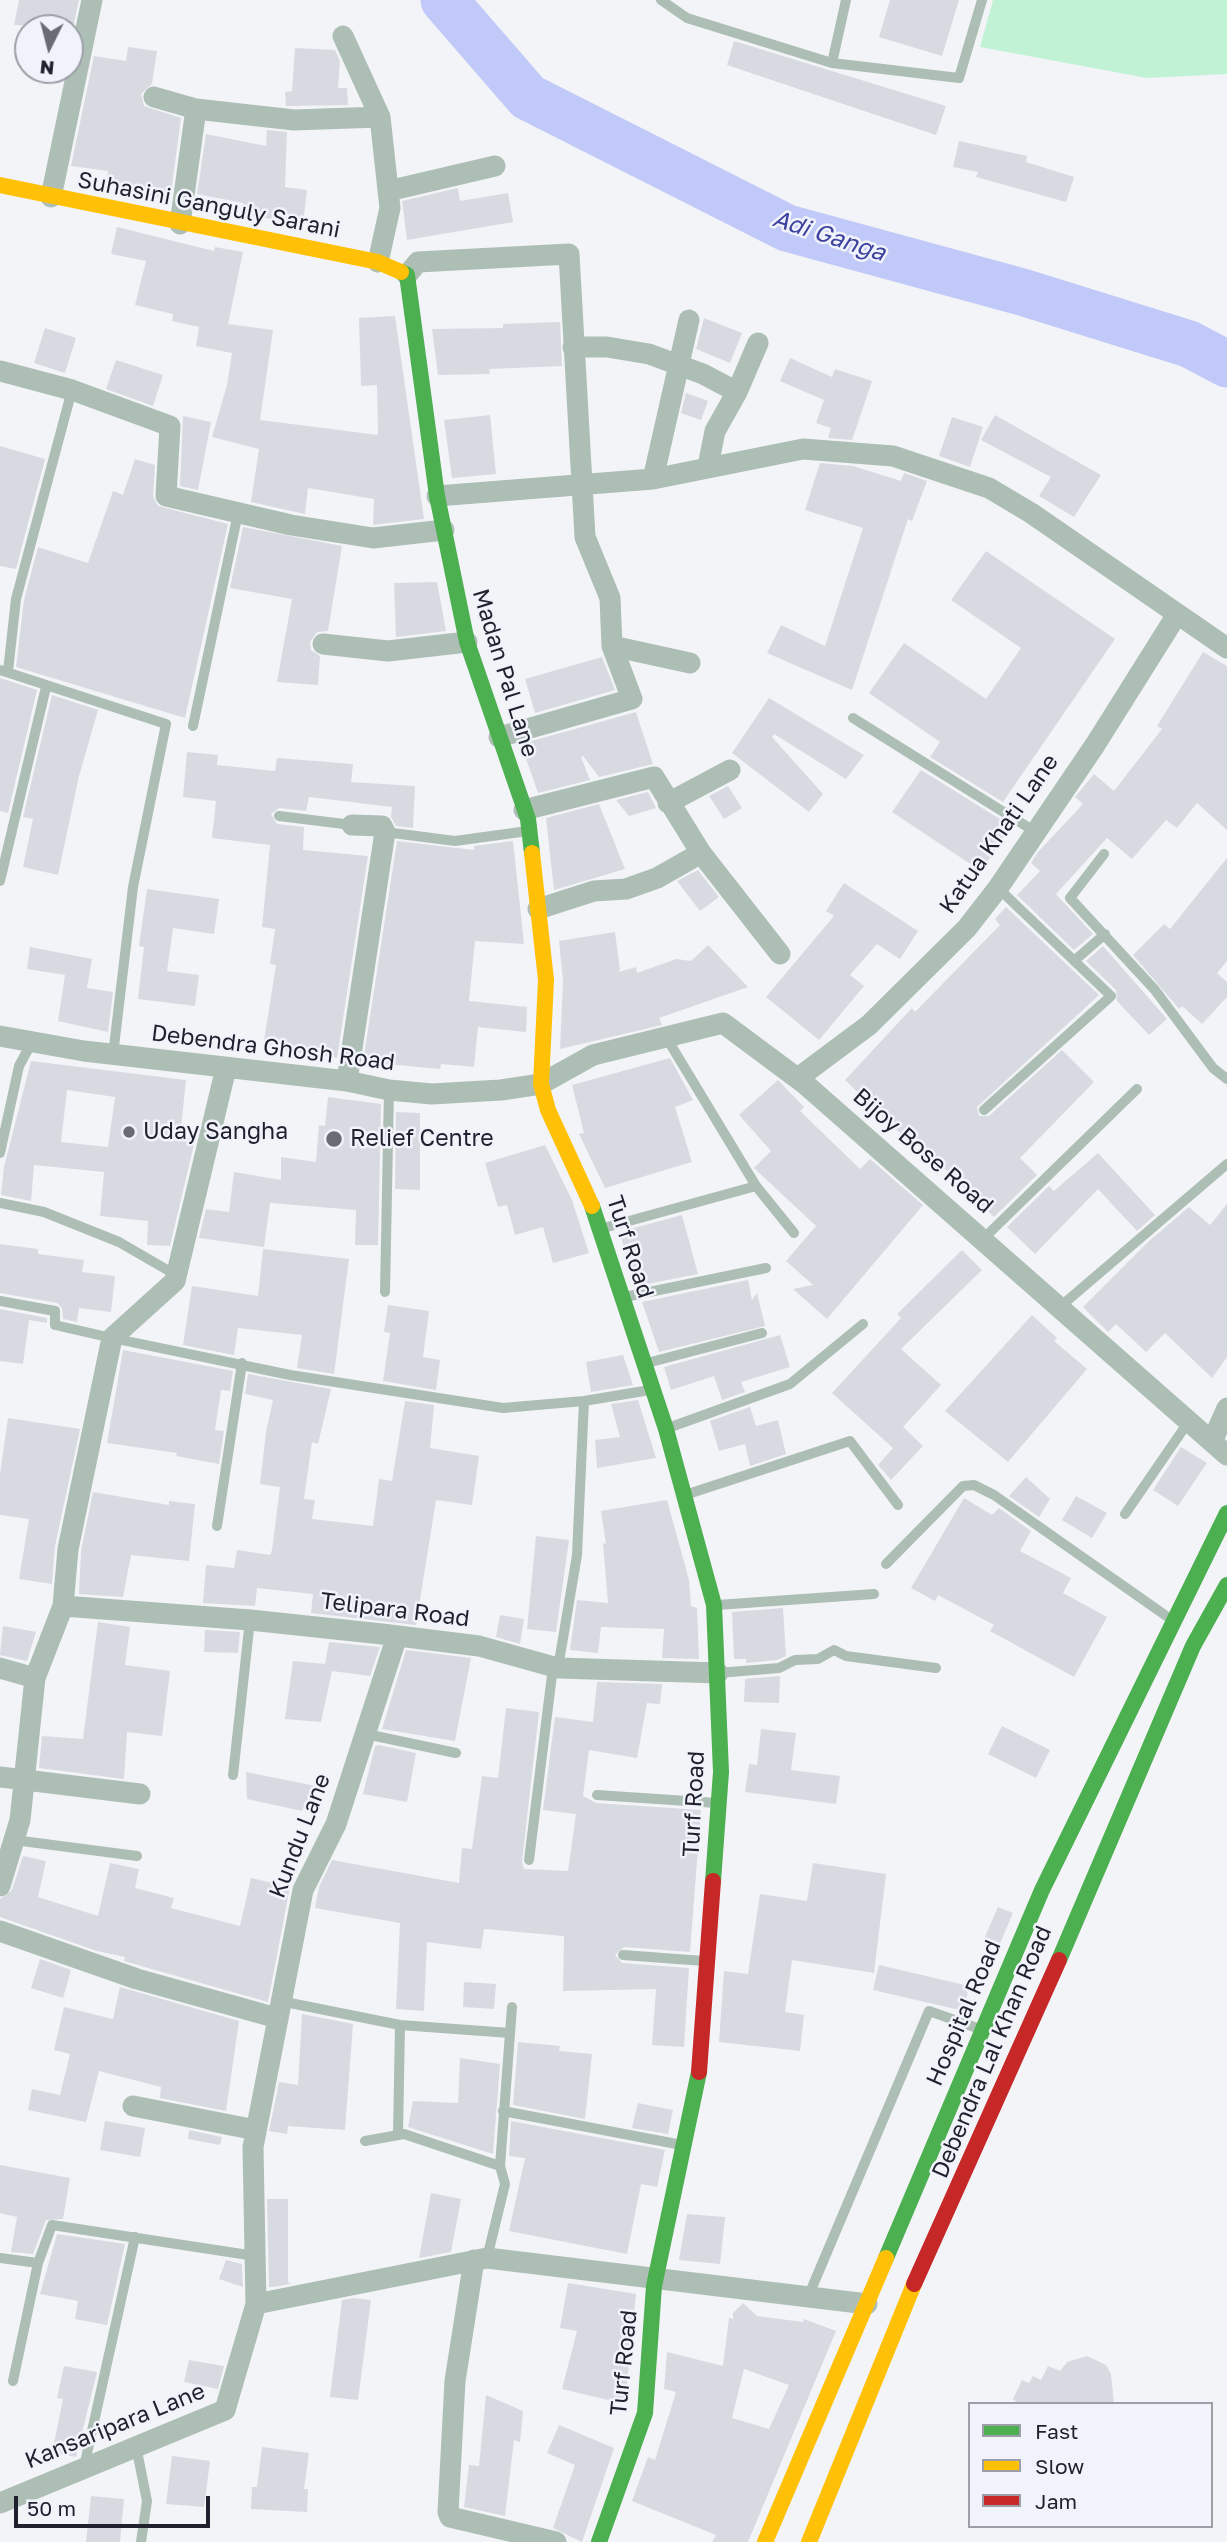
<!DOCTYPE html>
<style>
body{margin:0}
#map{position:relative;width:1227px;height:2542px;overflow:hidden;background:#f3f4f8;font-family:"Golos Text",sans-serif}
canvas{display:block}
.legend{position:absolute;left:968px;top:2402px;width:245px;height:126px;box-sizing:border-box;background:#f1f3fa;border:2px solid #9d9fa8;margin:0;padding:9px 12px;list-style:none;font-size:21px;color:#1f212e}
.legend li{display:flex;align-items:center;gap:14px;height:35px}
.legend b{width:35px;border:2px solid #9d9fa8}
.north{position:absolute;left:14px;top:14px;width:70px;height:70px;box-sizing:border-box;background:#f1f3fa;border:2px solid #9d9fa8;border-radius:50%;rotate:186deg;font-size:19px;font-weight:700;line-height:28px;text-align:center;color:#1f212e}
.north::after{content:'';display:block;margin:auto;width:24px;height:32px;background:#696b75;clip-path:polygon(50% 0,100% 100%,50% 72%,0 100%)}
.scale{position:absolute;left:14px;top:2496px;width:196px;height:32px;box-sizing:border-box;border:4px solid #1f212e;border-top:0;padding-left:9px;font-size:21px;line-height:24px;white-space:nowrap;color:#1f212e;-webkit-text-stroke:5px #f1f3fa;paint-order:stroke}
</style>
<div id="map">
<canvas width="1227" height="2542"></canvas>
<ul class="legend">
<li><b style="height:9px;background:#4caf50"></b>Fast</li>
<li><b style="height:9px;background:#ffc107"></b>Slow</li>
<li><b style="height:9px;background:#c62828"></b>Jam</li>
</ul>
<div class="north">N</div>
<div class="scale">50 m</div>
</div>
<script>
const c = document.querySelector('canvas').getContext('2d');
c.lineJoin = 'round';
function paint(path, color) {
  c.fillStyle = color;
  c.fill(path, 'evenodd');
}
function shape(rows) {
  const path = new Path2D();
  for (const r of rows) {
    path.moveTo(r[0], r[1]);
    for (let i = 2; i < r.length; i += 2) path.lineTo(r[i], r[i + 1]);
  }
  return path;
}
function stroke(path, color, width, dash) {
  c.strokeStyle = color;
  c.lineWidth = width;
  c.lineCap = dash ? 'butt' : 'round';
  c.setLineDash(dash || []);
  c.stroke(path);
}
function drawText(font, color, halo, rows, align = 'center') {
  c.font = font + ' "Golos Text",sans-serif';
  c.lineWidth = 5;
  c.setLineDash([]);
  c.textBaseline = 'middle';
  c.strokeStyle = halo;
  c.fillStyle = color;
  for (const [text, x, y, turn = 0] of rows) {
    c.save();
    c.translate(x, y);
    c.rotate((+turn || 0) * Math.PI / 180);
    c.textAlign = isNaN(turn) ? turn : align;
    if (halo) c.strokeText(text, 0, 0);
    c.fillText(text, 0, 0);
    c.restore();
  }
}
paint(shape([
 [993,0,1227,0,1227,74,1147,78,980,47]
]), '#c2f2d6');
stroke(shape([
 [444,0,528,97,787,228,1022,292,1189,344,1227,364]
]), '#c1c9f8', 47);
paint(shape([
 [19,0,79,0,73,28,14,25],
 [890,0,959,0,942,56,879,37],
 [734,41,946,106,936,135,727,65],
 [128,47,157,51,152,84,141,94,144,106,181,118,170,200,124,192,126,186,106,182,108,171,71,166,94,56,126,61],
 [295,48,335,50,340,61,338,88,347,88,348,105,286,106,285,92,292,91],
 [267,130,287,132,285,187,307,190,303,223,241,215,243,203,197,194,206,134,266,146],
 [959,141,1027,156,1026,162,1074,177,1066,202,976,177,978,172,953,167],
 [458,188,460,201,508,193,513,222,407,240,402,201],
 [117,227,214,251,215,247,243,252,228,324,273,330,260,420,378,435,377,385,361,386,359,318,395,316,424,519,373,525,374,499,308,488,305,514,251,502,259,449,212,437,227,385,232,353,196,346,199,327,172,321,173,314,135,305,146,261,111,254],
 [704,318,742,333,730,363,696,349],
 [560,322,562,366,489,369,490,374,438,375,432,329,503,328,503,324],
 [45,328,76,338,65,373,34,363],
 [790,358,832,377,835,369,872,381,852,440,828,438,831,428,816,423,824,400,780,381],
 [116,360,163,375,153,406,106,389],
 [686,393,708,401,701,420,681,413],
 [490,415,496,474,452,478,444,420],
 [995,415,1101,475,1074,517,1039,496,1051,477,981,440],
 [183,416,211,422,198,490,180,486],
 [952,417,983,427,970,467,939,456],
 [0,446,45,459,16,569,0,566],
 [135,459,155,465,153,496,158,506,228,524,185,718,16,667,24,600,38,547,88,563,113,491,123,495],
 [820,463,853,466,901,481,904,473,927,481,912,521,908,519,852,690,767,653,781,625,825,646,863,528,805,510],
 [243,527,342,546,328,631,317,632,310,642,311,650,320,656,318,685,277,682,292,599,230,588],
 [986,551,1115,639,1003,802,930,757,940,742,869,693,904,643,986,699,1021,648,951,600],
 [437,582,446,631,396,637,394,583],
 [1203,652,1227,666,1227,830,1197,803,1177,828,1166,820,1132,859,1107,838,1056,894,1093,934,1074,950,1017,895,1040,871,1031,863,1038,852,1083,804,1075,797,1094,774,1114,791,1162,729,1157,726],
 [602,657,615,690,535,713,525,679],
 [0,678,37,690,8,813,0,811],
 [52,695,98,710,79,776,58,875,23,867,33,819,23,817],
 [769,698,864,755,846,779,774,734,772,737,823,794,809,812,732,753],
 [636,712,653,764,599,777,583,756,581,757,590,780,538,793,521,744],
 [187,752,218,755,217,765,275,771,277,758,353,764,351,782,415,786,413,828,396,826,391,817,392,807,309,797,306,811,279,808,271,814,277,824,304,827,303,850,368,856,337,1058,263,1047,276,965,270,964,275,929,262,927,270,845,212,838,216,801,183,797],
 [921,770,1011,826,981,871,892,812],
 [728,786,742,808,724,819,709,796],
 [648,792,656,808,629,816,616,800],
 [599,804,625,869,554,890,546,818],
 [397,841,474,850,474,846,513,841,524,944,475,941,469,1001,527,1007,526,1032,478,1027,474,1067,441,1064,440,1069,363,1062],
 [1227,858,1227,961,1217,973,1227,982,1227,997,1202,1024,1182,1006,1179,1009,1133,955,1164,924,1170,929],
 [698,870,719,897,700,911,677,881],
 [844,883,918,931,900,959,877,944,850,975,864,986,819,1040,766,997,834,916,826,911],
 [147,889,219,899,214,934,173,928,167,971,199,975,195,1006,138,999,144,947,139,946],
 [1006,907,1099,995,977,1107,979,1116,989,1116,1062,1050,1094,1082,1020,1158,1037,1175,994,1217,914,1139,910,1143,845,1080,912,1008,915,1012,1000,925,995,919],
 [615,932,620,970,618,972,636,967,637,973,676,959,691,961,708,945,748,987,659,1018,662,1025,560,1049,563,981,559,941],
 [1103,946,1167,1019,1149,1035,1117,1001,1116,990,1086,961],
 [30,947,92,959,87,988,113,992,108,1032,58,1021,65,975,27,969],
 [670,1058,693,1100,675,1107,692,1162,605,1188,579,1134,584,1133,572,1085],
 [31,1061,186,1080,180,1137,195,1140,170,1246,147,1245,148,1221,100,1216,104,1172,34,1165,31,1201,1,1195,4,1167],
 [67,1090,115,1097,108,1147,61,1142],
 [778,1080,804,1107,800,1111,860,1169,870,1159,923,1205,827,1319,793,1289,813,1285,786,1261,816,1226,754,1168,771,1151,739,1115],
 [328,1097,381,1104,378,1245,355,1245,356,1210,270,1203,264,1247,199,1238,206,1209,229,1212,234,1172,281,1180,281,1157,316,1162,319,1125,325,1126],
 [396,1112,420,1113,420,1190,395,1189],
 [545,1145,572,1200,589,1253,553,1263,543,1227,515,1235,507,1205,498,1207,485,1163],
 [1098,1153,1155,1215,1137,1231,1098,1189,1035,1254,1007,1227,1049,1186,1054,1191],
 [1227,1204,1227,1357,1212,1378,1165,1333,1146,1352,1116,1324,1108,1332,1083,1307,1148,1242,1189,1207,1210,1225],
 [682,1215,698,1274,637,1286,619,1232],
 [0,1244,38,1249,38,1254,84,1260,82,1272,115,1276,111,1312,79,1308,77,1322,63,1319,62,1308,57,1303,0,1293],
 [263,1249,349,1259,334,1374,297,1368,302,1335,238,1328,234,1355,183,1345,192,1286,258,1296],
 [962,1250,982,1270,901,1349,941,1385,903,1427,923,1446,891,1480,878,1465,893,1448,832,1393,901,1318,897,1314],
 [748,1280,752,1300,757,1293,765,1326,659,1352,642,1302],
 [388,1305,429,1311,423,1357,440,1360,436,1390,383,1381,390,1333,384,1332],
 [0,1309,47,1318,47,1323,29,1320,23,1364,0,1361],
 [1032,1315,1057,1338,1054,1341,1087,1369,1008,1462,945,1411],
 [780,1335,790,1367,741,1382,745,1392,722,1400,714,1376,671,1390,664,1367],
 [123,1350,233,1371,230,1391,221,1390,215,1430,224,1431,219,1464,176,1456,177,1453,107,1443],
 [623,1355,633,1385,591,1392,586,1362],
 [248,1374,331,1389,318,1444,312,1442,304,1499,315,1500,312,1519,373,1526,379,1479,392,1481,405,1401,434,1405,430,1448,479,1456,472,1505,436,1500,416,1625,311,1613,313,1594,257,1588,255,1606,203,1603,206,1565,234,1568,237,1550,270,1555,272,1550,280,1487,260,1484,266,1432,273,1400,245,1394],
 [638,1400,656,1458,597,1468,595,1440,620,1437,611,1404],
 [750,1407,756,1426,778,1420,786,1454,750,1466,745,1444,719,1451,710,1421],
 [8,1418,80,1429,55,1546,52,1584,19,1579,29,1519,0,1515,0,1474],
 [1181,1447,1207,1463,1178,1506,1153,1490],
 [1026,1477,1050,1499,1039,1517,1009,1496],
 [93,1492,169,1505,169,1501,195,1504,189,1561,131,1555,123,1597,79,1594,81,1551],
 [1076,1496,1107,1513,1092,1538,1062,1520],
 [964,1498,992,1515,999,1508,1031,1531,1020,1551,1071,1578,1063,1593,1107,1617,1074,1677,990,1631,994,1625,938,1595,935,1601,911,1588],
 [667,1500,689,1580,691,1606,697,1608,699,1659,662,1658,664,1629,601,1627,598,1653,570,1650,577,1600,608,1603,603,1543,606,1544,601,1511],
 [536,1536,569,1540,556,1632,527,1629],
 [783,1608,786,1656,777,1660,746,1663,746,1659,734,1659,732,1612],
 [500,1615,524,1619,520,1644,496,1637],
 [98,1622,130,1627,125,1665,170,1671,162,1736,127,1732,124,1779,39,1768,42,1736,83,1739],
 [3,1626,36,1632,27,1661,0,1655],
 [205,1630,240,1632,238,1653,204,1652],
 [329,1642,380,1647,370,1676,332,1671,321,1722,285,1719,293,1661,325,1664],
 [406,1650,471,1658,455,1741,382,1729],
 [780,1676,779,1703,744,1702,745,1679],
 [597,1682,662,1684,660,1704,647,1703,637,1758,589,1750,583,1796,596,1803,701,1810,690,1952,624,1947,615,1955,622,1963,689,1968,684,2047,652,2045,656,1989,563,1991,564,1936,484,1929,481,1949,427,1942,424,2011,396,2009,400,1923,315,1908,319,1887,332,1860,459,1883,462,1848,472,1849,482,1776,498,1778,506,1708,539,1712,522,1862,524,1869,568,1871,576,1814,543,1810,555,1717,593,1722],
 [1002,1726,1050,1750,1036,1778,988,1754],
 [761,1729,796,1733,791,1770,840,1776,836,1804,745,1792,749,1764,757,1765],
 [379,1745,416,1753,407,1802,363,1794,375,1746],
 [246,1772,316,1786,302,1811,247,1799],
 [23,1856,46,1861,38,1897,98,1916,110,1863,139,1869,135,1888,174,1898,171,1908,240,1926,251,1878,290,1887,268,2002,141,1966,124,1961,125,1957,97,1951,0,1917,0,1899,12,1890],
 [813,1863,886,1874,874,1973,792,1960,785,2012,804,2015,800,2051,719,2042,724,1971,748,1974,760,1894,807,1901],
 [998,1907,1013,1913,999,1946,984,1939],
 [40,1959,71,1970,63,1998,31,1988],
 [879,1965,969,1986,964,2011,873,1990],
 [464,1982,496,1984,494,2009,463,2007],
 [120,1987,239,2021,226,2111,160,2098,161,2087,99,2071,86,2122,28,2110,32,2089,60,2095,70,2054,54,2050,64,2007,113,2019],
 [302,2014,353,2024,345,2130,288,2126,287,2134,269,2131,279,2082,298,2085],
 [518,2042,560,2046,559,2051,592,2054,585,2119,513,2105],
 [460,2058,500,2064,493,2154,408,2127,413,2101,458,2103],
 [638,2103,673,2110,668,2134,632,2128],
 [105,2121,145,2128,140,2157,100,2150],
 [511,2121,665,2150,657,2187,641,2184,627,2254,509,2231,525,2158,509,2156],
 [189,2130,222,2137,220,2145,188,2139],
 [0,2165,70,2178,63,2219,46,2220,33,2254,11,2252,17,2217,0,2213],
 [431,2193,461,2199,451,2252,419,2258],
 [267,2199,288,2199,288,2282,291,2284,272,2287,269,2287],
 [687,2214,725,2217,720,2264,679,2260],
 [57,2234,125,2244,107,2325,75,2319,78,2301,40,2294],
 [226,2260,242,2264,243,2287,219,2279],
 [568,2283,636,2294,625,2404,562,2389,577,2331,560,2328],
 [354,2298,371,2300,358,2400,330,2397,342,2300],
 [743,2303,757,2316,803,2322,804,2319,836,2331,748,2542,712,2542,716,2535,632,2501,648,2457,655,2460,676,2392,664,2389,667,2352,723,2366,729,2318,733,2319,733,2313],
 [744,2369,789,2385,769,2429,732,2418],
 [1087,2356,1106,2365,1111,2374,1114,2404,1019,2404,1013,2399,1022,2380,1029,2383,1033,2376,1041,2380,1048,2366,1060,2371,1067,2362],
 [189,2360,224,2366,218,2389,184,2382],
 [64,2366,97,2372,76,2457,52,2453,63,2399,57,2398],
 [486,2395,523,2411,520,2442,514,2440,505,2516,464,2507,469,2465,479,2466],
 [559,2425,614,2448,582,2542,553,2528,575,2465,547,2453],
 [262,2447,309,2453,304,2489,308,2489,307,2512,251,2509,252,2487,257,2487],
 [172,2456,210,2461,204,2507,166,2504],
 [91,2496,124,2499,120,2542,86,2542]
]), '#d8dae2');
stroke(shape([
 [661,0,687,18,832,63,959,78,982,0],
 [832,63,846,0],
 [0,670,166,724,133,887,113,1055],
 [8,671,16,599,72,390],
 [853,718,1034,831],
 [193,726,238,513],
 [279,816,352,825],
 [385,832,455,841,528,831],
 [1104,854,1070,898,1155,990,1213,1068,1227,1079],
 [0,881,46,687],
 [1074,961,1105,934],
 [666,1037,756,1186,794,1233],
 [984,1110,1111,996,998,888],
 [0,1153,19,1066,32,1042],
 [0,1203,44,1212,119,1242,176,1275],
 [600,1229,756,1186],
 [983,1239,1137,1089],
 [385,1292,389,1090],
 [625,1297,766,1268],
 [0,1301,55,1311,55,1325,112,1338,290,1375,503,1408,584,1401,650,1390],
 [1061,1306,1227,1164],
 [647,1363,762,1333],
 [668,1428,790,1384,863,1324],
 [685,1495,850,1441,898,1505],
 [1125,1514,1189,1421],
 [217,1526,242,1363],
 [886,1564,963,1486,974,1485,994,1495,1172,1620],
 [717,1605,874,1594],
 [558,1668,577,1555,584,1401],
 [718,1673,779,1668,795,1660,818,1659,834,1650,846,1656,936,1668],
 [366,1734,456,1753],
 [233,1775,250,1620],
 [597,1795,717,1803],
 [14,1840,137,1856],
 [529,1860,553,1667],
 [623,1955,704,1961],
 [280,2001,400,2025,510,2033],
 [503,2111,682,2145],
 [398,2135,400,2025],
 [365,2141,404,2134,500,2166,505,2184,487,2258],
 [500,2166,512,2007],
 [0,2258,38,2263,13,2381],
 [38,2263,52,2225,255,2256],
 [808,2297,929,2011,980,2029],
 [136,2446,147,2501,141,2542],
 [84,2467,135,2237]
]), '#adbeb4', 10);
stroke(shape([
 [343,36,380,117,390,208,378,262],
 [154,97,196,109,294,120,380,117],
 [388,191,495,166],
 [51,197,92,0],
 [180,224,196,109],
 [407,275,418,262,569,254,585,537,610,598,612,646],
 [573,347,607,347,649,354,703,374,737,392],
 [0,371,72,390,170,426,166,496,291,525,373,538,444,530],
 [708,466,715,431,737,392,758,343],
 [653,479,689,320],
 [437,496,653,479,803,449,893,456,989,488,1031,513,1227,648],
 [323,644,388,651,467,642],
 [499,737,632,699,612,646,690,663],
 [668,803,730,770],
 [524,810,654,777,701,853,780,954],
 [538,909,594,891,626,889,657,878,701,853],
 [0,1036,84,1051,347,1081,389,1090,432,1094,501,1090,541,1084,593,1055,723,1023,805,1084,1227,1455],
 [798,1078,869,1025,967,928,998,888,1095,745,1176,616],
 [347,1081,385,832,382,826,352,825],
 [1212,1442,1227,1408],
 [63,1606,250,1620,382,1634,479,1646,558,1668,718,1673],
 [0,1668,35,1678],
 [0,1777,140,1794],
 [0,1886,20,1820,35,1678,63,1606,68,1549,112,1338,175,1281,226,1068],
 [0,1931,137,1979,277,2018],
 [133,2106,256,2130],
 [474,2260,455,2381,448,2512,450,2517,556,2542],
 [256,2304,487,2258,867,2304],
 [0,2503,225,2410,256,2304,253,2147,303,1890,336,1824,397,1636]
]), '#adbeb4', 21);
stroke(shape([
 [401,272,407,275,437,496,467,642,528,819,532,853],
 [592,1206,666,1429,714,1605,721,1772,713,1881],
 [1059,1960,1193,1646,1227,1585],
 [886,2258,1042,1890,1227,1513],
 [599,2542,645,2413,654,2286,699,2072]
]), '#4caf50', 16);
stroke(shape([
 [0,185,378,262,401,272],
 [532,853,546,980,541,1084,548,1110,592,1206],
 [765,2542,886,2258],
 [809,2542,914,2284]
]), '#ffc107', 16);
stroke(shape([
 [699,2072,713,1881],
 [914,2284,1059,1960]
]), '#c62828', 16);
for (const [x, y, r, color] of [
 [129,1132,7,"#696b75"],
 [334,1139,9,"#696b75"]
]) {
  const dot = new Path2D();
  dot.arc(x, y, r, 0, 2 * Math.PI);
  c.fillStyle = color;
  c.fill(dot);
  stroke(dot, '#f1f3fa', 2.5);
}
drawText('23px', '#1f212e', '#f1f3fa', [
 ["Suhasini Ganguly Sarani",209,205,11],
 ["Madan Pal Lane",505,673,73],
 ["Katua Khati Lane",999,834,-55],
 ["Debendra Ghosh Road",273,1048,7],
 ["Bijoy Bose Road",923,1151,41],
 ["Turf Road",630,1247,72],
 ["Telipara Road",395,1610,7],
 ["Turf Road",694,1804,-87],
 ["Kundu Lane",300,1836,-69],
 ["Hospital Road",964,2013,-67],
 ["Debendra Lal Khan Road",992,2052,-67],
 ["Turf Road",624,2363,-84],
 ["Kansaripara Lane",115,2426,-22]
]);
drawText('23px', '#1f212e', '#f1f3fa', [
 ["Uday Sangha",143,1132],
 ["Relief Centre",350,1139]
], 'left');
drawText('italic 24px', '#3d439e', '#f1f3fa', [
 ["Adi Ganga",829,236,18]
]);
</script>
